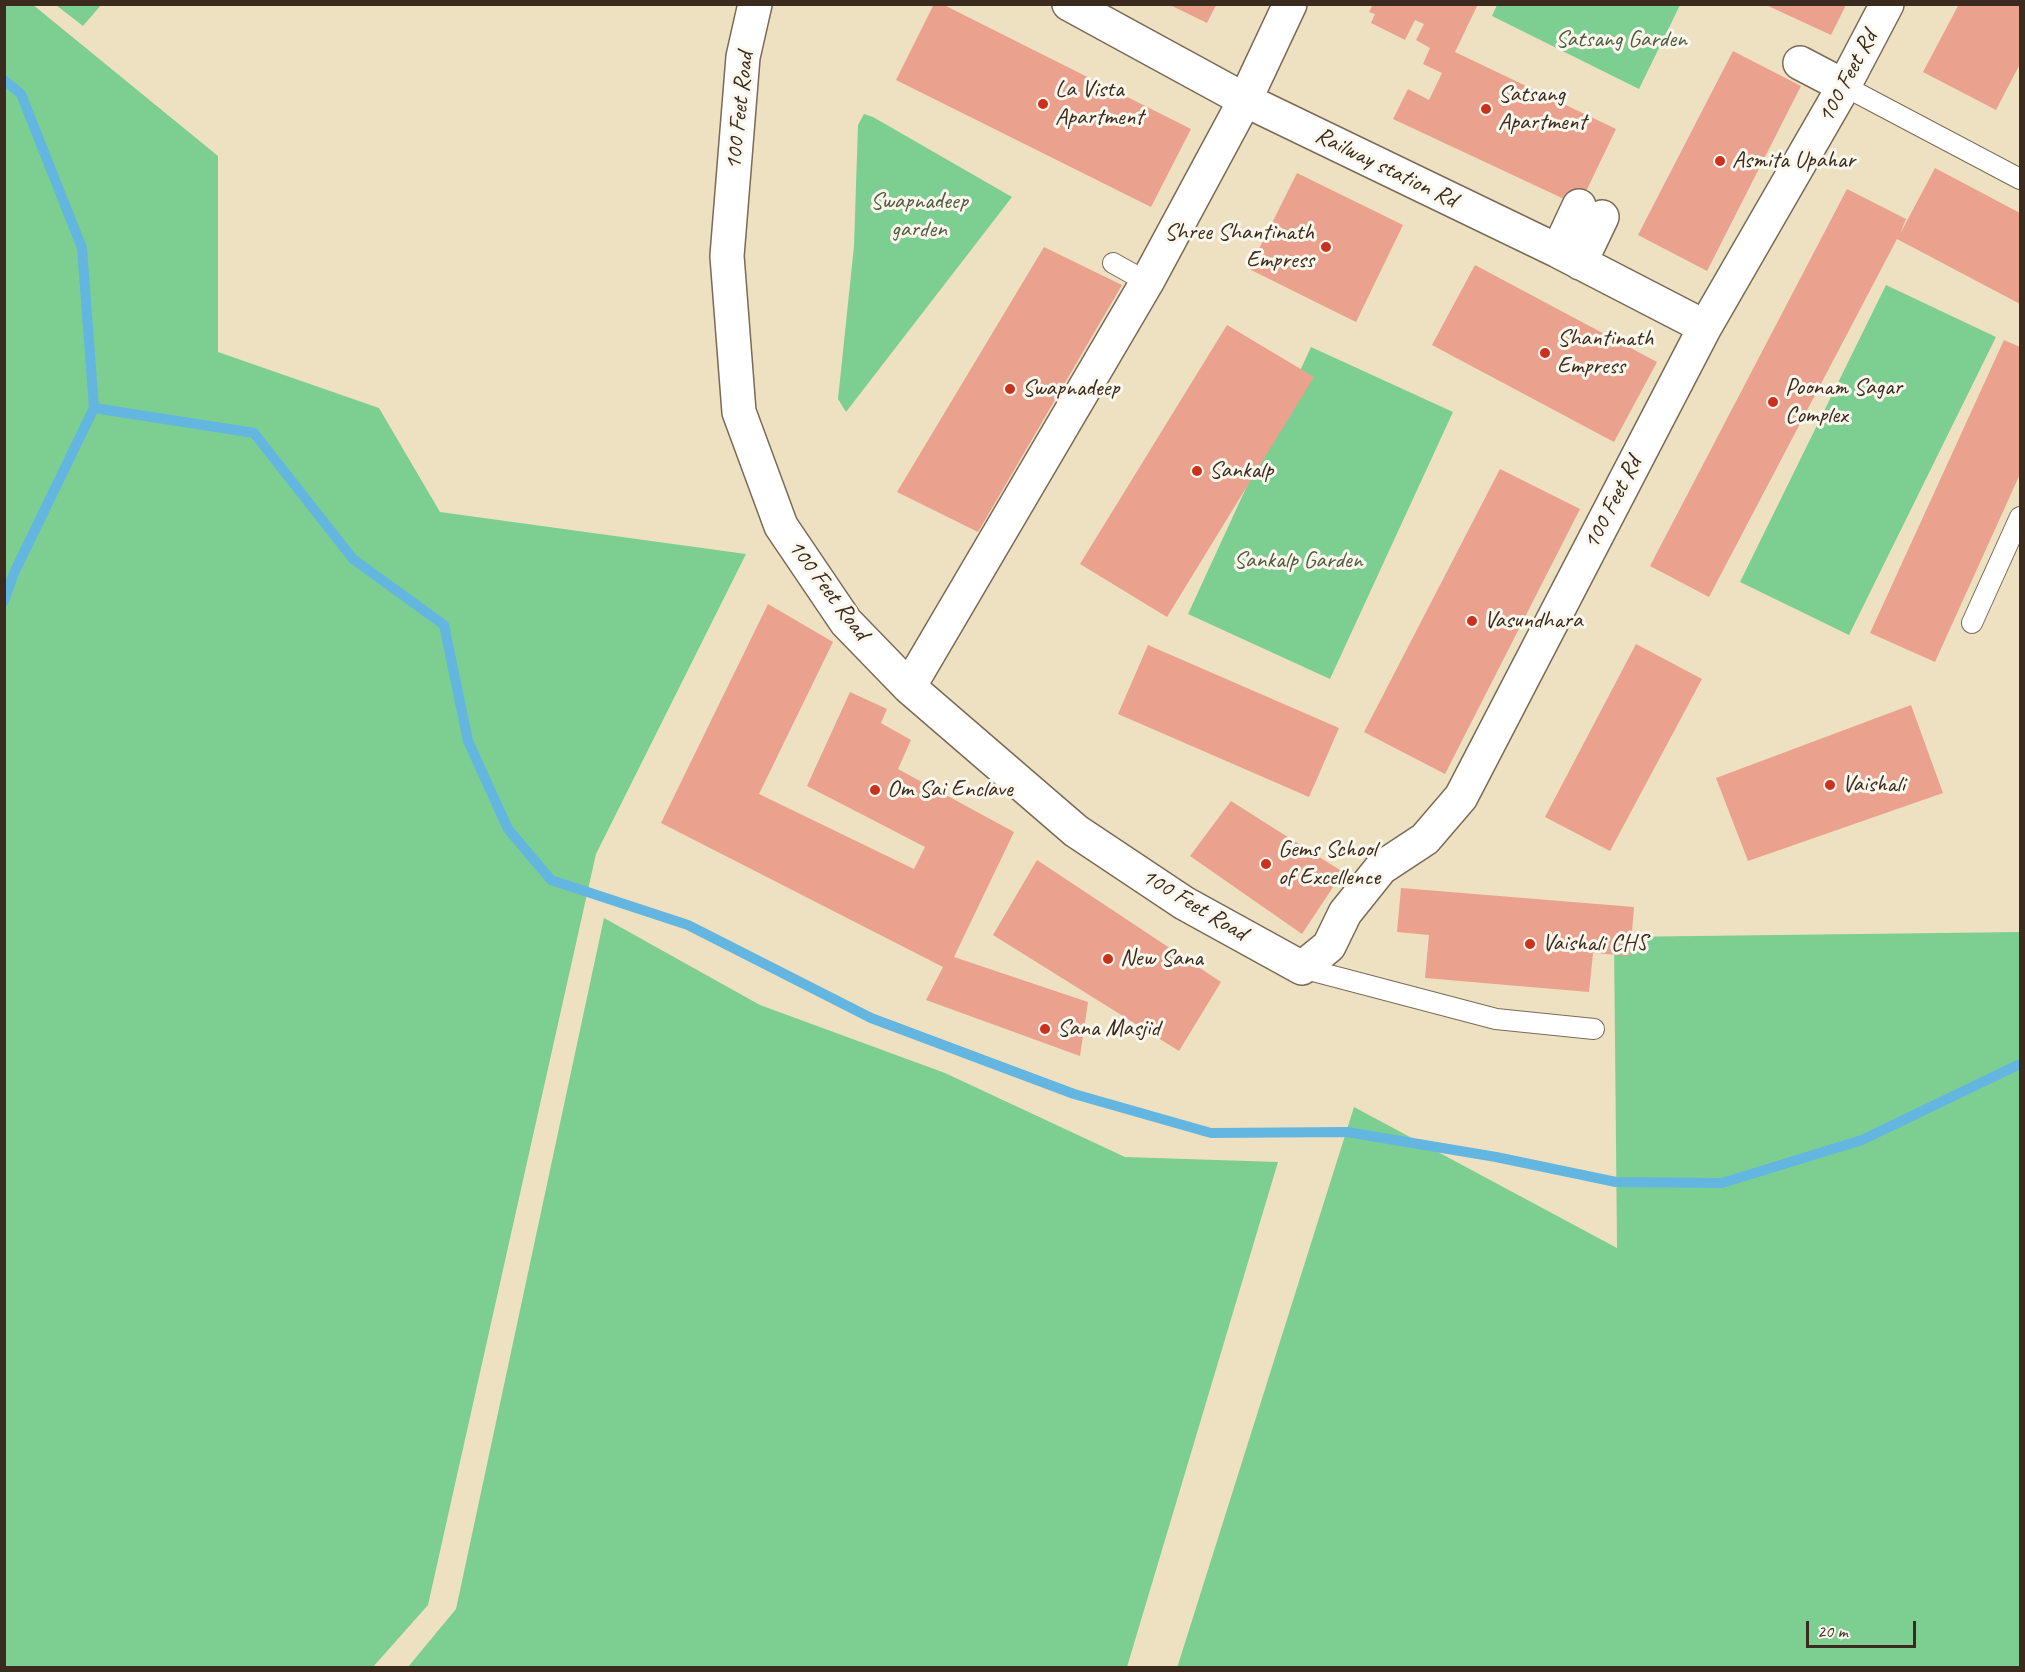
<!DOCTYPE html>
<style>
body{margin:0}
#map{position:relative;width:2025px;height:1672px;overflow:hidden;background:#eee1c1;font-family:Caveat,sans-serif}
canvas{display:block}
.frame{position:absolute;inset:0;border:6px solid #3b2a1e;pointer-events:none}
.scale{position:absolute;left:1806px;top:1621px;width:110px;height:27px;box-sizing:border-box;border:3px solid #3b2a1e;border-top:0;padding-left:8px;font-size:18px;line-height:21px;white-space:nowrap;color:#3b2a1e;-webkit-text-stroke:4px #fbf7ec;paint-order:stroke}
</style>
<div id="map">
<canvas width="2025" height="1672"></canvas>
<div class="frame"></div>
<div class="scale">20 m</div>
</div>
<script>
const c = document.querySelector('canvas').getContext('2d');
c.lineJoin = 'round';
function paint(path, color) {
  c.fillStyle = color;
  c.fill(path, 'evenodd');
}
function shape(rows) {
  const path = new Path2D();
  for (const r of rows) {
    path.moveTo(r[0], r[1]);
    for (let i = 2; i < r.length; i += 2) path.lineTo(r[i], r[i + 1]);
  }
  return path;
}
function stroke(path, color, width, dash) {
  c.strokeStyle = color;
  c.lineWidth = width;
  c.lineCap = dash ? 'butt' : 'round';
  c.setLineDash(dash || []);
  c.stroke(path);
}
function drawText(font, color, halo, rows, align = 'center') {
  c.font = font + ' Caveat,sans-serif';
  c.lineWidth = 6;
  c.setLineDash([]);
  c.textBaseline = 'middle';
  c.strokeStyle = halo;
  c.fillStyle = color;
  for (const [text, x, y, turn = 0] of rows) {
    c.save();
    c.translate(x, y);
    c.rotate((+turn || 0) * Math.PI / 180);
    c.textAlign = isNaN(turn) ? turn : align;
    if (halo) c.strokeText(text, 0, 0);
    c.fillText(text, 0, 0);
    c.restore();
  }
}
paint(shape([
 [32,4,218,156,218,352,379,408,440,512,746,554,596,854,428,1605,373,1667,5,1667,4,5],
 [56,5,101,5,83,26],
 [1497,5,1497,4,1680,5,1639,89,1492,16],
 [864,114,873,117,1012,197,846,412,838,399,854,246,858,125],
 [1886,285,1996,337,1849,635,1740,582],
 [1311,347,1453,412,1330,679,1188,614],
 [604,918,760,1005,945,1073,1125,1157,1278,1162,1127,1667,408,1667,456,1609],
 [2020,932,2020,1667,1177,1668,1354,1107,1617,1248,1614,937]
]), '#7dcf91');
stroke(shape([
 [4,80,21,94,82,248,94,408,14,573,4,601],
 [94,408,254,433,353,559,444,625,468,741,508,829,551,880,688,925,871,1018,1074,1094,1211,1133,1347,1132,1496,1157,1616,1182,1722,1183,1862,1140,2020,1064]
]), '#63b6df', 10);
paint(shape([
 [934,4,942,4,1191,129,1151,207,896,80],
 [1373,4,1478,4,1455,52,1616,129,1579,206,1393,119,1408,89,1429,100,1442,73,1423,64,1430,48,1416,40,1424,24,1415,20,1405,40,1371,23,1375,14,1369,12],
 [1959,4,2020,4,2020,64,1996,110,1923,72],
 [1170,5,1216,5,1207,23],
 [1766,5,1846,5,1831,35],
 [1733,51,1801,86,1707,271,1638,235],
 [1935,168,2020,213,2020,304,1897,239,1709,597,1650,566,1847,189,1906,219,1900,234],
 [1297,173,1403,225,1356,322,1249,269],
 [1044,247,1122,285,978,532,897,492],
 [1475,265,1657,362,1614,442,1432,345],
 [1227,325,1314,377,1167,617,1080,564],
 [2004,340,2020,347,2020,474,1935,662,1870,633],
 [1500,469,1580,509,1445,774,1364,732],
 [768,604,833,642,759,794,914,869,925,847,807,786,850,692,887,709,881,723,911,740,898,769,1014,832,954,957,1088,1002,1080,1056,926,1000,943,967,661,823],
 [1636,644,1702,679,1610,851,1545,817],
 [1148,645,1339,728,1309,797,1118,714],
 [1911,705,1943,793,1748,861,1716,778],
 [1231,801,1343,872,1302,934,1190,856],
 [1037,860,1221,982,1179,1051,993,935],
 [1401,888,1634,907,1630,956,1593,953,1589,992,1425,978,1429,935,1397,932]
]), '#eaa18d');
const service = shape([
 [1844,86,2020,179],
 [1113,263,1147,282],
 [1972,623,2020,517],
 [1302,968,1496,1019,1594,1029]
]);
const minor = shape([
 [755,4,743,57,727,256,739,412,781,526,846,622,909,687,1076,831,1184,903,1302,968,1329,946,1345,913,1381,868,1425,839,1461,797,1705,327,1844,86,1887,4],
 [1069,4,1245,100,1558,251,1705,327],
 [1800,63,1844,86],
 [1558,251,1579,206],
 [1580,263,1602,217],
 [909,687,1147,282,1245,100,1290,4]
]);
stroke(service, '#7a6a57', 22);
stroke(minor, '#7a6a57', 36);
stroke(service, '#fff', 20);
stroke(minor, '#fff', 33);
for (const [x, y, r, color] of [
 [1043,104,6,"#c8321e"],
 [1486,109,6,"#c8321e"],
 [1720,161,6,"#c8321e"],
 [1326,247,6,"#c8321e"],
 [1545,353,6,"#c8321e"],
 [1010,389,6,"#c8321e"],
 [1773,402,6,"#c8321e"],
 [1197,471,6,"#c8321e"],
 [1472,621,6,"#c8321e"],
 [1830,785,6,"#c8321e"],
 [875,790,6,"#c8321e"],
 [1266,864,6,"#c8321e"],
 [1530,944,6,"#c8321e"],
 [1108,959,6,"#c8321e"],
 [1045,1029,6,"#c8321e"]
]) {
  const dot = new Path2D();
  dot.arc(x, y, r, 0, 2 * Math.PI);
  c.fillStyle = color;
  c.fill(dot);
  stroke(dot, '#fbf7ec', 2);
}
drawText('24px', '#4f5c40', '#fbf7ec', [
 ["Satsang Garden",1621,40],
 ["Swapnadeep",919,202],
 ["garden",919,230],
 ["Sankalp Garden",1298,561]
]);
drawText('24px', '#3b2a1e', '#fbf7ec', [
 ["100 Feet Rd",1848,77,-62],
 ["100 Feet Road",740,111,-84],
 ["Railway station Rd",1386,168,26],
 ["100 Feet Rd",1613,503,-63],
 ["100 Feet Road",828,590,53],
 ["100 Feet Road",1194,905,31]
]);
drawText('24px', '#3b2a1e', '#fbf7ec', [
 ["La Vista",1055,90],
 ["Apartment",1055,118],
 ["Satsang",1498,95],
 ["Apartment",1498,123],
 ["Asmita Upahar",1732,161],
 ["Shree Shantinath",1314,233,"right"],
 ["Empress",1314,261,"right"],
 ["Shantinath",1557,339],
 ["Empress",1557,367],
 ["Poonam Sagar",1785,388],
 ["Complex",1785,416],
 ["Swapnadeep",1022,389],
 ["Sankalp",1209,471],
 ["Vasundhara",1484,621],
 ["Vaishali",1842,785],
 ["Om Sai Enclave",887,790],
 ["Gems School",1278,850],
 ["of Excellence",1278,878],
 ["Vaishali CHS",1542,944],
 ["New Sana",1120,959],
 ["Sana Masjid",1057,1029]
], 'left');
</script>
